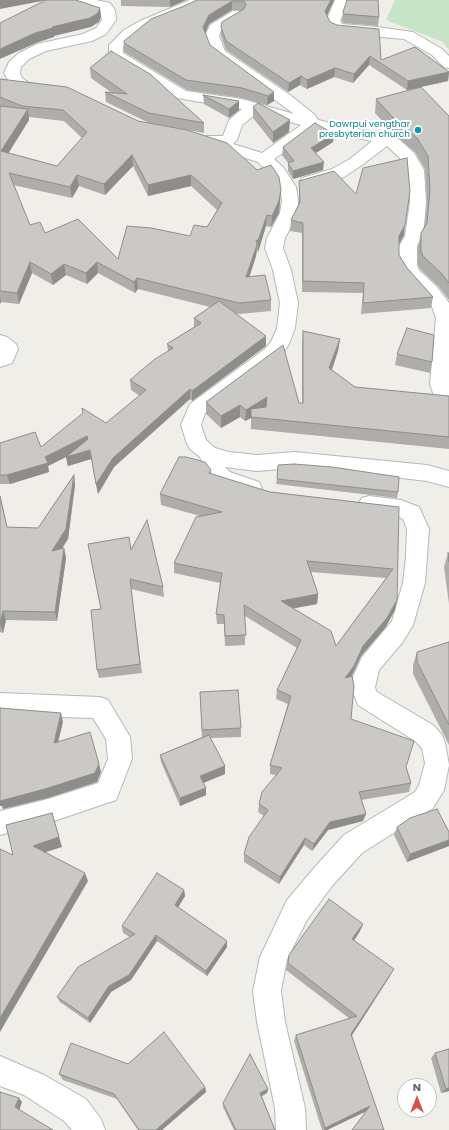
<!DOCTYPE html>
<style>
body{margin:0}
#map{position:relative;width:449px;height:1130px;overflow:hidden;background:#f0eee8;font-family:Poppins,sans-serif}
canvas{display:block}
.north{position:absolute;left:397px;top:1078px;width:40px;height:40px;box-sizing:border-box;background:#fff;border:1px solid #bfc1c2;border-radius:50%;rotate:0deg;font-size:11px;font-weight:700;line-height:16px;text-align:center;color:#606367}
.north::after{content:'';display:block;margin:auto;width:14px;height:18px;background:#d65348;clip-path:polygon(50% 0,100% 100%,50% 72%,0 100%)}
</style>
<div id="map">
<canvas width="449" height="1130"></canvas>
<div class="north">N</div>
</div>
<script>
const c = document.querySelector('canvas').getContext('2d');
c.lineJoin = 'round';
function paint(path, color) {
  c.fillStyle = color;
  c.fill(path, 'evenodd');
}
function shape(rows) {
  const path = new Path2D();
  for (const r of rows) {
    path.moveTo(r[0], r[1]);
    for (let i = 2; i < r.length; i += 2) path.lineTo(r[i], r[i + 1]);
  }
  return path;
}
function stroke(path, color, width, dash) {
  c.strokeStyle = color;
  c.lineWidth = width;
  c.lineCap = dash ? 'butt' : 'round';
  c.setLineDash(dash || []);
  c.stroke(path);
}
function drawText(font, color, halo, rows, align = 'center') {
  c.font = font + ' Poppins,sans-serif';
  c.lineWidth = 4;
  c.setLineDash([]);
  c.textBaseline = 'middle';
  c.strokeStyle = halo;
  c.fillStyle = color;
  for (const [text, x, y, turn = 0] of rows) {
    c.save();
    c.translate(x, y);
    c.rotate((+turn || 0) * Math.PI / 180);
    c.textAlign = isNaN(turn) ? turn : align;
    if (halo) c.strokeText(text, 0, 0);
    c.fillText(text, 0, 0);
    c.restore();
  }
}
paint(shape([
 [395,0,449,0,449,50,443,42,386,20]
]), '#c8e4c8');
const minor = shape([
 [68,0,96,0,110,3,115,10,116,20,106,34,92,41,46,51,29,59,21,67,20,73,22,78,29,83,49,86,52,89,49,92,44,94,20,90,10,83,4,73,9,62,19,53,37,44,83,34,96,28,102,20,100,9,70,3,68,0],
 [190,0,208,0,206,3,184,14,150,27,134,36,123,46,123,53,186,91,242,99,294,114,211,53,205,36,210,25,233,11,243,11,245,14,243,17,221,30,219,36,225,51,290,95,315,115,318,120,391,136,400,140,414,153,424,170,426,202,423,236,417,246,417,265,419,270,437,287,449,303,449,407,442,405,435,399,430,384,436,318,431,304,406,277,399,265,399,246,405,236,410,202,408,170,401,159,387,146,362,165,344,177,308,187,302,186,300,182,302,178,332,169,350,159,372,141,315,129,312,133,274,159,283,167,296,187,298,201,298,213,285,238,283,248,291,270,298,303,295,328,289,344,279,359,205,413,201,425,206,440,215,448,229,452,257,455,294,452,427,465,449,471,449,487,427,481,368,474,294,468,257,471,225,467,230,472,259,482,262,488,259,494,252,496,216,484,207,474,200,457,190,449,187,444,181,425,190,404,265,349,271,342,277,328,280,303,273,270,265,248,267,238,280,213,282,201,280,187,271,175,258,162,201,144,199,141,201,138,207,136,223,136,229,120,242,109,177,98,111,58,109,55,109,45,124,30,140,21,190,0],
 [257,113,301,125,262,153,233,144,237,140,242,125,257,113],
 [335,0,349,0,340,21,342,24,377,27,413,32,442,49,449,56,449,68,444,67,432,55,404,39,336,33,331,30,326,21,335,0],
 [0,335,7,337,16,344,18,349,12,363,0,367,0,335],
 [369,496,401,500,419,507,429,529,425,583,413,625,402,643,379,670,375,687,376,691,382,695,433,725,442,735,445,743,449,765,444,790,433,808,362,853,332,886,307,920,287,959,281,991,285,1022,305,1108,306,1130,276,1130,275,1108,257,1022,253,991,260,957,287,900,314,868,344,835,415,792,419,785,425,763,422,748,415,741,358,705,351,687,352,679,362,657,392,621,403,583,406,557,407,529,403,519,397,516,362,510,358,504,362,498,369,496],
 [0,693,100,697,108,700,130,737,132,759,116,800,48,823,0,835,0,811,48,799,98,783,108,759,106,739,93,718,0,715,0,693],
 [0,1056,44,1075,86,1099,101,1119,105,1130,72,1130,64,1121,24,1095,0,1086,0,1056]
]);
stroke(minor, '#b5b8bb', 2);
paint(minor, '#fff');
paint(shape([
 [121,0,186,0,170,7,121,6],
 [197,0,334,0,327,15,330,22,381,60,449,72,448,81,407,90,369,65,353,83,334,77,307,89,300,85,288,92,226,50,221,36,221,27,242,10,232,10,209,24,205,33,210,45,274,101,267,105,242,98,187,90,124,52,124,43,184,6],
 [343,12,379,17,378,26,343,23,342,21],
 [90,68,204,123,204,133,149,123,106,102,105,92,112,93,91,78],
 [0,79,138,121,257,170,281,190,280,201,279,213,271,227,266,226,258,252,257,251,256,256,249,277,271,300,271,311,239,314,236,314,266,346,192,401,190,399,114,467,98,494,91,459,68,466,66,457,48,466,49,472,10,484,0,484,0,443,41,447,106,423,140,396,131,390,130,380,168,351,167,344,194,327,194,318,210,307,138,289,135,293,98,273,87,284,66,275,53,285,32,273,19,304,1,302,0,304],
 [29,117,64,121,82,138,57,166,8,153,29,120],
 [133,166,148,196,191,186,217,210,207,227,190,236,118,259,45,233,30,225,13,185,72,198,79,186,105,195],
 [203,95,239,110,229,118,204,104],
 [376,99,449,116,449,300,438,286,420,269,418,265,418,246,421,233,425,225,427,202,425,169,415,152,397,137,375,113],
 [253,107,289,132,273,143,253,118],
 [334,134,333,142,316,153,323,170,293,179,288,171,288,163,282,155,283,147],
 [299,181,356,194,404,235,399,243,399,255,407,268,433,297,431,308,361,314,363,293,302,292,302,233,290,231,291,220,299,205],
 [303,331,340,339,338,351,332,370,355,387,449,396,449,449,251,429,251,418,245,421,240,417,221,428,206,414,206,402,302,403,302,343],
 [397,354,432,362,430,373,395,365],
 [211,470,211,474,270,492,399,507,395,610,385,628,361,656,352,676,351,719,406,767,411,783,409,792,361,800,366,814,363,821,328,830,312,851,304,845,279,884,244,862,244,854,264,816,258,812,259,804,276,775,270,774,270,765,288,704,276,699,277,690,297,648,245,616,245,645,225,646,224,624,217,624,216,614,220,583,174,573,174,563,200,516,161,505,160,494],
 [311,572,386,578,336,646,293,608,317,604,318,594],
 [74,475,75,485,68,539,62,549,64,548,66,558,57,621,6,620,3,633,0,632,0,495,7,527,38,528],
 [277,479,398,492,397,498,276,484],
 [131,550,163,587,164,597,131,589,142,673,99,678,97,670,101,609,90,554],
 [448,553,449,553,449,604,444,567],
 [449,642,449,745,413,674,413,665,417,652],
 [200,692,241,728,241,737,211,738,225,774,203,783,206,788,206,795,180,806,161,762,160,755,202,737],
 [397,827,449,832,449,846,407,862,394,835],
 [184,890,185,896,178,907,227,947,207,976,157,941,131,980,111,992,90,1023,60,1002,57,997,130,937,123,933,122,926],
 [363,924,360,931,354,940,390,976,352,1035,366,1111,327,1130,322,1130,294,1041,296,1035,350,1019,286,970,289,955],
 [449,1049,449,1091,441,1093,431,1058,435,1053],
 [128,1064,205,1087,206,1092,162,1130,138,1130,117,1099,63,1080,59,1074],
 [268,1089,267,1093,262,1096,275,1130,234,1130,223,1107,223,1103]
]), '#afada9');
paint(shape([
 [0,0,47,0,0,9],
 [170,0,186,0,170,7],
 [331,0,334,0,325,20,325,11],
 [232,1,232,10,209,24,204,36,203,27,209,15],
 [100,8,101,17,99,22,91,27,54,36,54,37,36,43,0,59,0,49,35,33],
 [370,56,369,65,353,83,354,74],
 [335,68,334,77,307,89,307,80],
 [449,72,448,81,407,90,408,81],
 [301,76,300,85,288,92,289,83],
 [274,92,274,101,267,105,268,96],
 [239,101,239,110,229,118,229,109],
 [28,109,29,120,3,162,1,151],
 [290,120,289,132,273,143,273,132],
 [334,134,333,142,311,156,311,148],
 [132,155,133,166,105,195,104,184],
 [324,162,323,170,293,179,293,171],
 [77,175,79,186,72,198,70,187],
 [191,175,191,186,148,196,148,185],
 [281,190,280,201,279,213,271,227,272,216],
 [267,215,266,226,258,252,258,241],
 [405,225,404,235,398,246,399,236],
 [257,245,256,256,246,288,246,277],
 [30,262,32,273,19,304,17,293],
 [97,262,98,273,87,284,86,273],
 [64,264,66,275,53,285,51,274],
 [137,278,138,289,135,293,134,282],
 [0,296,1,302,0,304],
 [266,336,266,346,192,401,192,391],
 [340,339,338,351,328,380,329,368],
 [190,389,190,399,114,467,98,494,96,484,113,458],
 [267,397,266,409,251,418,251,409,251,418,245,421,246,410],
 [240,405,240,417,221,428,221,416],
 [87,436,91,459,68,466,66,457,48,466,49,472,10,484,7,475,45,457],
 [74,475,75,485,68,539,54,560,52,551],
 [64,548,66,558,57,621,55,612],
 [318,594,317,604,280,611,281,601],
 [397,600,395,610,385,628,361,656,352,675,343,687,345,678,363,646],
 [3,611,6,620,3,633,0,624],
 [61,713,63,722,56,751,54,743],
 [99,764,101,772,97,782,48,798,3,809,2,806,0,806,0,801],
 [225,766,225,774,201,784,200,776],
 [206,788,206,795,180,806,180,798],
 [52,813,62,847,37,855,33,846],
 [366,814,363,821,328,830,312,851,314,844,330,822],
 [305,838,304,845,279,884,280,877],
 [449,840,449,846,407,862,410,854],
 [85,873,88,881,0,1032,0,1018],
 [184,890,185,896,176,911,175,905],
 [363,924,360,931,350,947,352,939],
 [156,935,157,941,131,980,111,992,90,1023,88,1018,109,986],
 [227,941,227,947,207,976,206,971],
 [394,969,390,976,349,1040,351,1034],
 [205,1087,206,1092,162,1130,156,1130],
 [449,1088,449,1091,441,1093,446,1089],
 [268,1089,267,1093,260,1097,260,1093],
 [19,1098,22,1102,19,1111,15,1107],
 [370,1106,367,1111,327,1130,324,1130,325,1128]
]), '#8e8d8a');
const building = shape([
 [46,0,76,0,100,8,98,13,90,18,52,27,53,28,35,33,0,49,0,23,46,0],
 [197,0,331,0,325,11,330,22,337,25,379,29,381,60,415,47,449,72,408,81,370,56,354,74,335,68,307,80,301,76,289,83,226,41,221,27,222,22,244,9,246,4,244,1,232,1,209,15,203,27,210,45,274,92,268,96,242,88,186,80,124,43,124,41,151,19,184,6,197,0],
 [347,0,378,0,379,17,344,14,343,12,347,0],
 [111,51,150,74,204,123,149,113,105,92,127,94,90,68,111,51],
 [0,79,67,87,138,121,187,130,227,143,257,170,271,165,279,177,281,190,279,201,272,216,267,215,258,241,256,240,257,245,246,277,265,275,271,300,239,303,137,278,134,282,97,262,86,273,64,264,51,274,30,262,17,293,0,291,0,106,28,109,1,151,57,166,87,132,63,110,22,106,0,97,0,79],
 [132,155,148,185,191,175,222,203,207,227,194,225,190,236,151,228,127,226,118,259,78,219,45,233,40,222,30,225,9,173,70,187,77,175,104,184,132,155],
 [421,87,449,116,449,283,441,273,423,256,421,251,421,233,427,223,430,189,428,156,417,138,398,123,376,99,421,87],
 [203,95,239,101,229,109,203,95],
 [258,103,290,120,273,132,253,107,258,103],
 [315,123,334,134,311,148,324,162,293,171,288,163,294,161,283,147,315,123],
 [407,158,410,191,405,225,399,236,399,255,407,268,433,297,363,303,364,283,303,281,303,223,291,220,300,202,299,181,334,171,356,194,363,168,407,158],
 [219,301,266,336,192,391,190,389,113,458,96,484,90,450,66,457,88,439,87,436,45,457,48,463,7,475,0,475,0,443,35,432,41,447,83,413,82,408,106,423,146,390,130,380,155,359,173,348,167,344,201,323,194,318,219,301],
 [407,328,434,335,432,362,397,354,407,328],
 [303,331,340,339,329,368,355,387,449,396,449,437,251,417,251,409,266,407,267,397,246,410,240,405,221,416,206,402,283,345,299,403,303,403,303,331],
 [179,457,186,457,205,462,211,470,209,473,270,492,399,507,397,600,387,618,363,646,354,666,345,678,352,676,354,686,351,719,414,741,406,767,411,783,359,792,366,814,330,822,314,844,305,838,280,877,244,854,249,837,268,810,259,804,262,792,282,768,270,765,291,696,277,690,301,640,244,605,246,635,225,636,224,615,216,614,222,573,174,563,196,517,222,512,160,494,179,457],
 [307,561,393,569,336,646,331,631,281,601,318,594,307,561],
 [294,464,332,467,399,477,398,492,277,479,278,465,294,464],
 [74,475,66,529,52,551,64,548,55,612,3,611,0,624,0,496,7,527,38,528,74,475],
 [147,520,163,587,130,579,140,664,97,670,91,610,101,609,88,544,129,537,131,550,147,520],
 [448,553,449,553,449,562,448,553],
 [449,642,449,725,417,662,417,652,449,642],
 [238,690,241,728,202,730,200,692,238,690],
 [0,708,61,713,54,743,90,732,99,764,95,773,45,789,0,801,0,708],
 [209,735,225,766,200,776,206,788,180,798,160,755,209,735],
 [437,809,449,832,449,840,410,854,397,827,410,818,437,809],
 [52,813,59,837,33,846,85,873,0,1018,0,849,13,855,6,825,52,813],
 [157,873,184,890,175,905,227,941,206,971,156,935,129,975,109,986,88,1018,57,997,78,967,135,934,122,926,157,873],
 [329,899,363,924,352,939,394,969,351,1034,384,1130,352,1130,370,1106,325,1128,296,1035,357,1016,288,963,289,955,329,899],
 [164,1032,205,1087,156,1130,139,1130,114,1094,59,1074,71,1043,128,1064,164,1032],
 [449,1049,449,1088,446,1089,435,1053,449,1049],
 [250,1054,268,1089,260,1093,275,1130,236,1130,223,1103,250,1054],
 [0,1092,19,1098,15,1107,53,1130,0,1130,0,1092]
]);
paint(building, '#cbc9c5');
stroke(building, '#8e8d8a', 1);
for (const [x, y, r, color] of [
 [418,130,4,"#0f9aa8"]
]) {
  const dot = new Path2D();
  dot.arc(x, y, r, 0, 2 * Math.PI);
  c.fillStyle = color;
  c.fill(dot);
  stroke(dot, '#fff', 1.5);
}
drawText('9px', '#0d838f', '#fff', [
 ["Dawrpui vengthar",410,125],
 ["presbyterian church",410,135]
], 'right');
</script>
